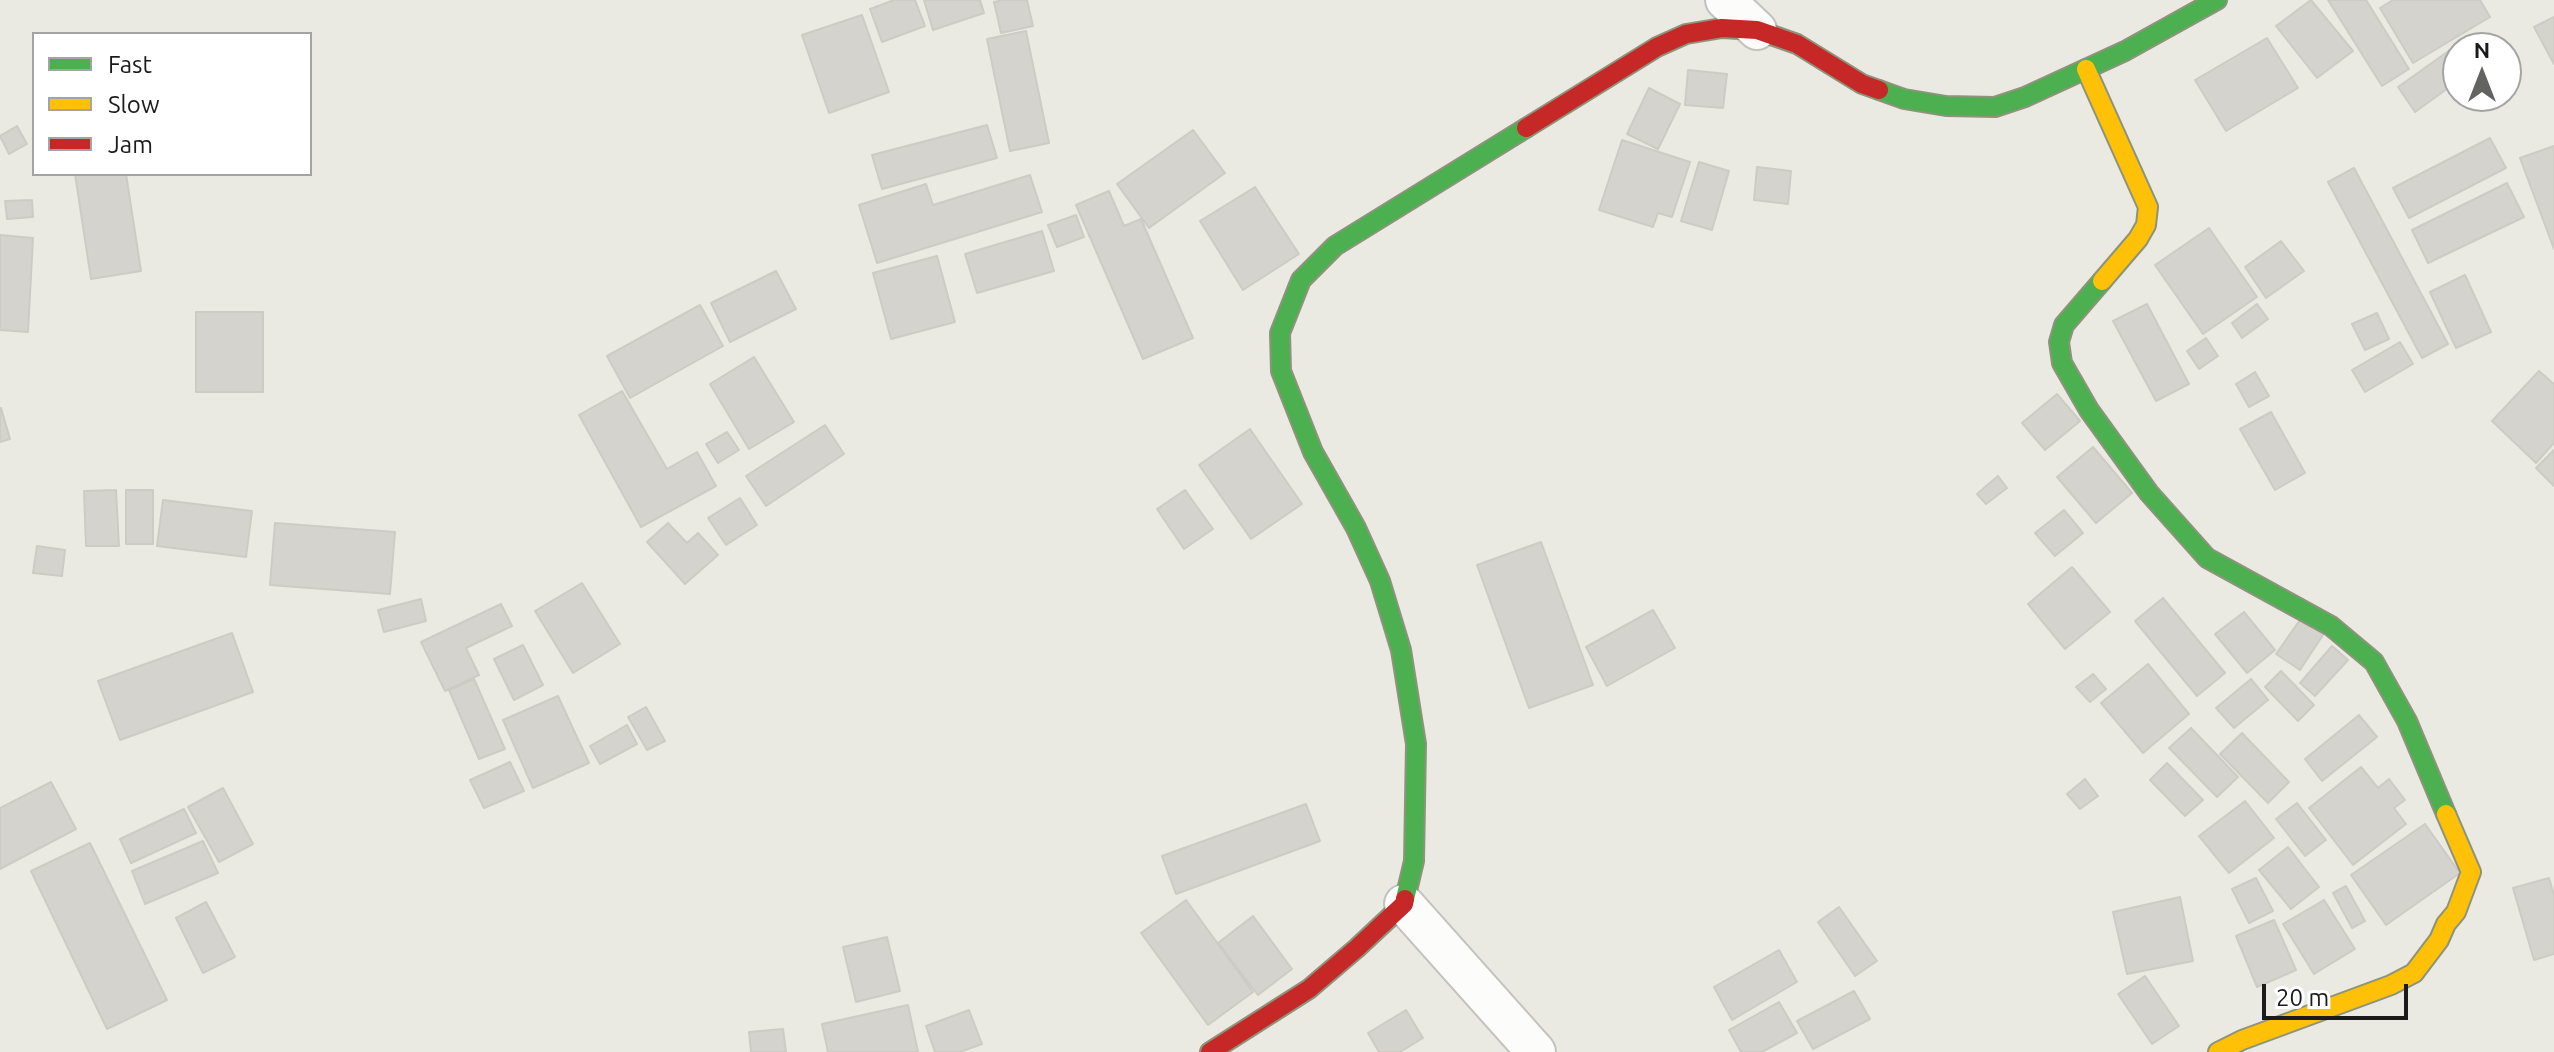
<!DOCTYPE html>
<style>
body{margin:0}
#map{position:relative;width:2554px;height:1052px;overflow:hidden;background:#eaeae2;font-family:Ubuntu,sans-serif}
canvas{display:block}
.legend{position:absolute;left:32px;top:32px;width:280px;height:144px;box-sizing:border-box;background:#fff;border:2px solid #a4a4a4;margin:0;padding:10px 14px;list-style:none;font-size:24px;color:#1b1b1b}
.legend li{display:flex;align-items:center;gap:16px;height:40px}
.legend b{width:40px;border:2px solid #a4a4a4}
.north{position:absolute;left:2442px;top:32px;width:80px;height:80px;box-sizing:border-box;background:#fff;border:2px solid #a4a4a4;border-radius:50%;rotate:0deg;font-size:22px;font-weight:700;line-height:32px;text-align:center;color:#1b1b1b}
.north::after{content:'';display:block;margin:auto;width:28px;height:36px;background:#636361;clip-path:polygon(50% 0,100% 100%,50% 72%,0 100%)}
.scale{position:absolute;left:2262px;top:984px;width:146px;height:36px;box-sizing:border-box;border:4px solid #1b1b1b;border-top:0;padding-left:10px;font-size:24px;line-height:28px;white-space:nowrap;color:#1b1b1b;-webkit-text-stroke:6px #fff;paint-order:stroke}
</style>
<div id="map">
<canvas width="2554" height="1052"></canvas>
<ul class="legend">
<li><b style="height:10px;background:#4caf50"></b>Fast</li>
<li><b style="height:10px;background:#ffc107"></b>Slow</li>
<li><b style="height:10px;background:#c62828"></b>Jam</li>
</ul>
<div class="north">N</div>
<div class="scale">20 m</div>
</div>
<script>
const c = document.querySelector('canvas').getContext('2d');
c.lineJoin = 'round';
function paint(path, color) {
  c.fillStyle = color;
  c.fill(path, 'evenodd');
}
function shape(rows) {
  const path = new Path2D();
  for (const r of rows) {
    path.moveTo(r[0], r[1]);
    for (let i = 2; i < r.length; i += 2) path.lineTo(r[i], r[i + 1]);
  }
  return path;
}
function stroke(path, color, width, dash) {
  c.strokeStyle = color;
  c.lineWidth = width;
  c.lineCap = dash ? 'butt' : 'round';
  c.setLineDash(dash || []);
  c.stroke(path);
}
const building = shape([
 [894,0,915,0,925,26,882,42,870,9,894,0],
 [924,0,980,0,984,13,933,30,924,0],
 [1003,0,1027,0,1033,26,1001,33,994,2,1003,0],
 [2311,0,2353,51,2317,78,2276,26,2311,0],
 [2328,0,2366,0,2409,69,2382,86,2328,0],
 [2393,0,2480,0,2490,17,2413,63,2380,8,2393,0],
 [862,15,889,92,829,113,802,35,862,15],
 [2554,17,2554,64,2534,27,2554,17],
 [1026,31,1049,143,1010,151,987,39,1026,31],
 [2267,38,2298,88,2226,131,2195,80,2267,38],
 [2457,45,2459,48,2458,81,2415,112,2398,87,2457,45],
 [1688,70,1727,74,1723,108,1685,105,1688,70],
 [1649,88,1680,104,1658,149,1627,134,1649,88],
 [987,125,997,158,882,189,872,155,987,125],
 [17,126,27,144,9,154,0,136,17,126],
 [1193,130,1225,173,1149,228,1117,184,1193,130],
 [2490,138,2506,168,2409,218,2393,188,2490,138],
 [1622,140,1690,162,1672,217,1658,213,1653,227,1599,210,1622,140],
 [2554,146,2554,249,2520,158,2554,146],
 [1699,162,1729,171,1712,230,1681,221,1699,162],
 [1757,167,1791,171,1788,204,1754,200,1757,167],
 [2354,168,2448,344,2422,358,2328,182,2354,168],
 [75,174,126,174,141,271,91,279,75,174],
 [1030,175,1042,212,877,263,859,205,926,184,933,205,1030,175],
 [2507,183,2524,217,2428,263,2412,230,2507,183],
 [1255,187,1299,254,1243,290,1200,221,1255,187],
 [1109,191,1124,226,1141,219,1193,338,1143,359,1076,205,1109,191],
 [32,200,33,217,7,219,5,201,32,200],
 [1076,215,1084,237,1057,247,1048,225,1076,215],
 [2209,228,2257,297,2203,334,2155,265,2209,228],
 [1042,231,1054,271,977,293,965,254,1042,231],
 [0,235,33,238,28,332,0,330,0,235],
 [2281,241,2304,271,2266,298,2245,267,2281,241],
 [937,256,955,322,891,339,873,273,937,256],
 [776,271,796,309,730,342,711,303,776,271],
 [2465,275,2491,332,2456,348,2430,292,2465,275],
 [2147,304,2189,384,2156,401,2113,321,2147,304],
 [2257,304,2268,319,2242,338,2232,323,2257,304],
 [700,305,723,346,630,398,607,356,700,305],
 [196,312,263,312,263,392,196,392,196,312],
 [2377,313,2389,339,2365,350,2352,324,2377,313],
 [2206,338,2218,356,2199,369,2187,351,2206,338],
 [2400,342,2413,364,2365,392,2352,370,2400,342],
 [754,357,794,422,749,449,710,384,754,357],
 [2539,371,2554,384,2554,443,2536,463,2492,421,2539,371],
 [2255,372,2269,396,2249,407,2236,384,2255,372],
 [622,391,667,469,697,452,716,486,641,527,579,415,622,391],
 [2057,394,2080,421,2045,450,2022,423,2057,394],
 [1,408,10,439,0,442,0,409,1,408],
 [2271,412,2305,473,2275,490,2240,429,2271,412],
 [825,425,844,454,766,506,746,476,825,425],
 [1250,429,1302,504,1251,539,1199,465,1250,429],
 [727,432,739,450,718,463,706,444,727,432],
 [2093,447,2132,493,2096,523,2057,477,2093,447],
 [2554,450,2554,486,2536,468,2554,450],
 [1998,476,2007,488,1986,504,1977,494,1998,476],
 [116,490,119,546,86,546,84,491,116,490],
 [126,490,153,490,153,544,126,544,126,490],
 [1185,490,1213,529,1184,549,1157,509,1185,490],
 [740,498,757,525,726,545,708,518,740,498],
 [163,500,252,511,246,557,157,546,163,500],
 [2064,510,2083,533,2055,556,2035,533,2064,510],
 [275,523,395,532,390,594,270,585,275,523],
 [668,523,687,543,698,533,718,555,685,584,647,542,668,523],
 [1541,542,1593,685,1529,708,1477,565,1541,542],
 [37,546,65,550,62,576,33,573,37,546],
 [2072,567,2110,612,2065,649,2028,604,2072,567],
 [582,583,620,644,573,673,535,611,582,583],
 [2163,598,2225,673,2197,696,2135,621,2163,598],
 [421,599,426,621,384,632,378,610,421,599],
 [501,604,512,626,466,648,479,675,445,691,421,642,501,604],
 [1653,610,1675,648,1607,686,1586,647,1653,610],
 [2244,612,2275,650,2247,673,2215,634,2244,612],
 [2302,617,2325,632,2300,670,2276,654,2302,617],
 [232,633,253,692,120,740,98,681,232,633],
 [523,645,543,685,514,700,494,659,523,645],
 [2332,646,2348,660,2315,696,2300,683,2332,646],
 [2148,664,2189,714,2143,753,2101,703,2148,664],
 [2281,671,2314,705,2298,721,2265,687,2281,671],
 [2093,674,2106,689,2090,702,2076,687,2093,674],
 [474,679,505,749,479,759,449,690,474,679],
 [2251,679,2268,700,2234,728,2216,708,2251,679],
 [558,696,589,763,533,788,503,720,558,696],
 [646,707,665,741,647,750,628,717,646,707],
 [2359,715,2377,737,2322,781,2305,759,2359,715],
 [627,725,637,744,600,764,590,746,627,725],
 [2191,728,2238,777,2217,797,2169,748,2191,728],
 [2242,733,2289,782,2268,803,2220,754,2242,733],
 [510,762,524,791,484,808,470,780,510,762],
 [2167,763,2203,800,2185,816,2150,780,2167,763],
 [2361,767,2378,788,2389,779,2405,800,2394,808,2406,824,2353,865,2309,808,2361,767],
 [2085,779,2098,796,2080,809,2067,794,2085,779],
 [51,782,76,829,0,869,0,808,51,782],
 [223,788,253,844,219,862,188,807,223,788],
 [2245,801,2274,838,2229,873,2199,836,2245,801],
 [2297,803,2326,840,2305,856,2276,819,2297,803],
 [1306,804,1320,841,1176,894,1162,856,1306,804],
 [184,809,196,833,131,863,120,839,184,809],
 [2425,824,2460,873,2386,925,2351,875,2425,824],
 [203,841,218,873,145,904,132,871,203,841],
 [90,843,167,1000,107,1029,31,871,90,843],
 [2288,847,2319,887,2291,909,2259,870,2288,847],
 [2256,878,2273,911,2249,923,2232,889,2256,878],
 [2549,878,2554,895,2554,954,2534,960,2513,888,2549,878],
 [2346,886,2365,921,2352,928,2333,893,2346,886],
 [2180,897,2193,961,2127,974,2113,912,2180,897],
 [1186,900,1253,992,1208,1025,1141,933,1186,900],
 [2324,900,2355,949,2314,974,2283,924,2324,900],
 [206,902,235,957,203,973,176,918,206,902],
 [1839,907,1877,961,1855,976,1818,922,1839,907],
 [1253,916,1292,969,1258,995,1218,943,1253,916],
 [2274,920,2296,970,2257,987,2236,936,2274,920],
 [887,937,900,991,856,1002,843,947,887,937],
 [1779,950,1797,982,1732,1020,1714,987,1779,950],
 [2145,976,2179,1026,2152,1044,2118,994,2145,976],
 [1854,991,1870,1019,1813,1049,1797,1021,1854,991],
 [1779,1002,1797,1033,1762,1052,1741,1052,1729,1030,1779,1002],
 [908,1005,918,1052,828,1052,822,1024,908,1005],
 [969,1010,982,1044,960,1052,935,1052,926,1026,969,1010],
 [1406,1010,1423,1038,1400,1052,1379,1052,1368,1033,1406,1010],
 [783,1029,786,1052,751,1052,749,1032,783,1029]
]);
paint(building, '#d4d3cd');
stroke(building, '#cdcbc4', 2);
const street = shape([
 [1725,0,1757,30],
 [1404,904,1536,1052]
]);
const fast = shape([
 [1879,90,1904,99,1946,106,1995,107,2025,97,2125,51,2217,0],
 [2102,281,2064,325,2059,342,2062,363,2089,410,2149,493,2207,558,2331,626,2374,662,2407,721,2446,814],
 [1405,899,1414,861,1416,744,1401,650,1380,581,1356,528,1313,452,1281,371,1280,333,1301,280,1335,246,1526,128]
]);
const slow = shape([
 [2086,69,2148,207,2146,225,2138,239,2102,281],
 [2218,1052,2242,1040,2391,985,2414,973,2439,940,2446,924,2456,912,2471,872,2446,814]
]);
const jam = shape([
 [1526,128,1657,47,1686,34,1722,28,1757,30,1797,44,1862,84,1879,90],
 [1210,1052,1309,989,1357,948,1404,904,1405,899]
]);
stroke(street, '#c2c2bf', 42);
stroke(fast, '#8d947b', 22);
stroke(slow, '#8d947b', 22);
stroke(jam, '#8d947b', 22);
stroke(street, '#fcfcfb', 38);
stroke(fast, '#4caf50', 18);
stroke(slow, '#ffc107', 18);
stroke(jam, '#c62828', 18);
</script>
